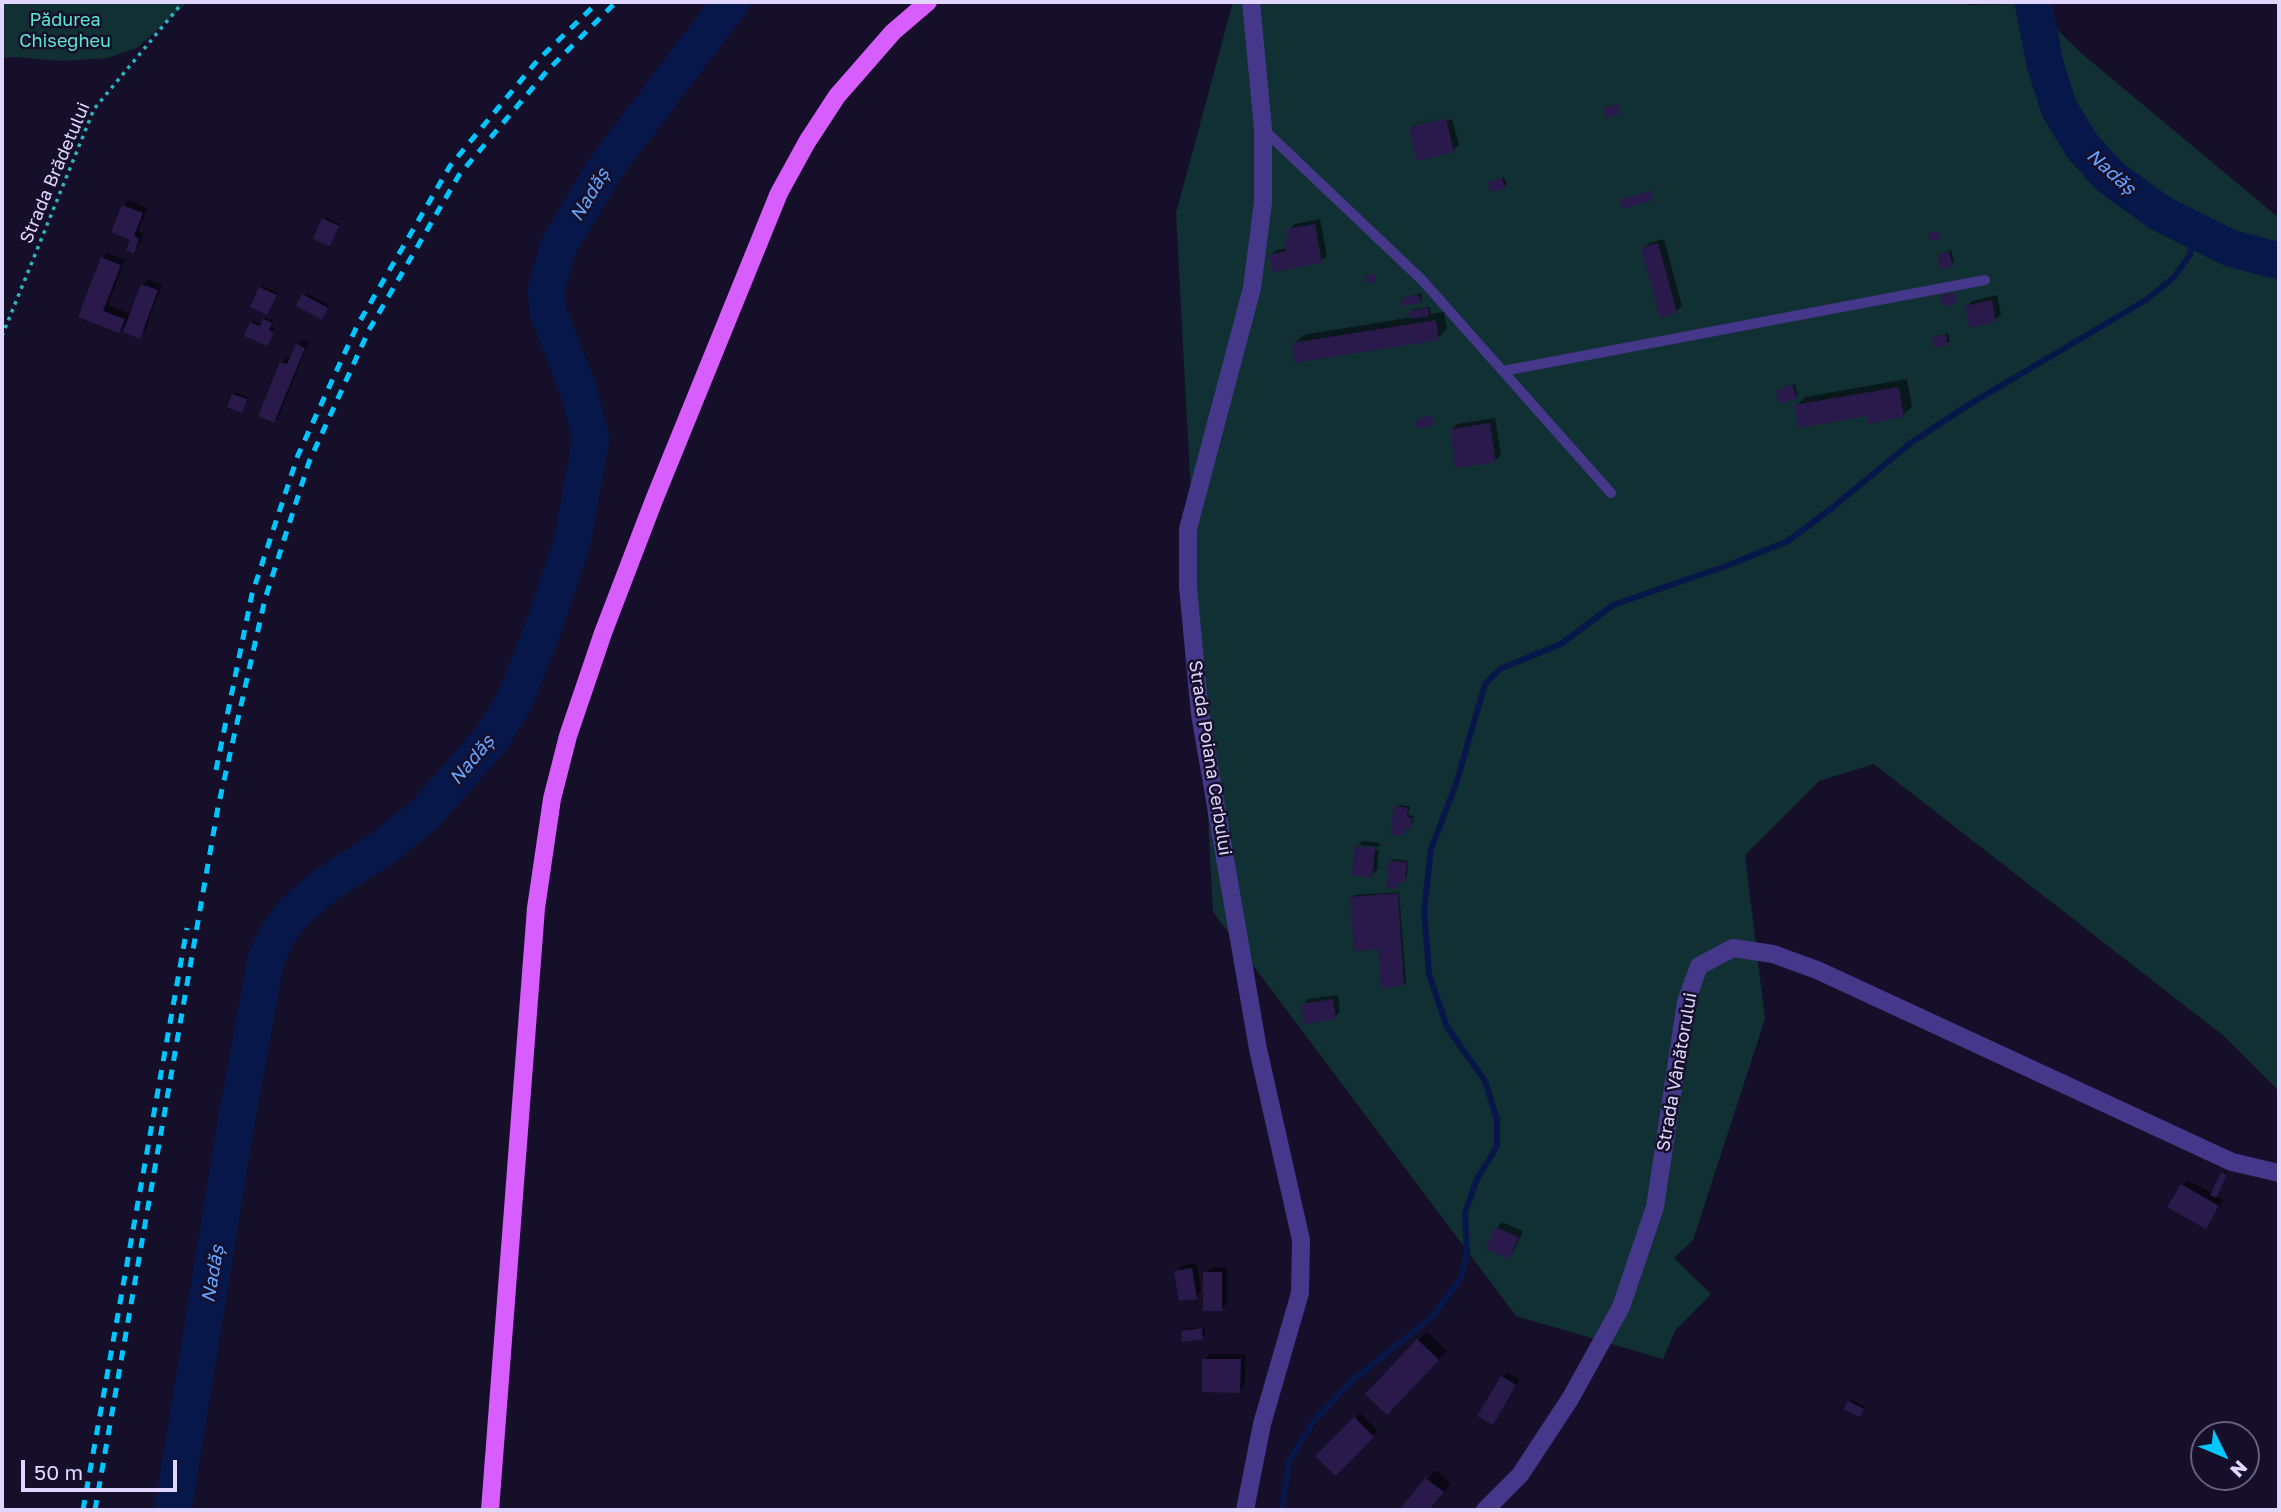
<!DOCTYPE html>
<meta charset="utf-8">
<style>
body{margin:0}
#map{position:relative;width:2281px;height:1512px;overflow:hidden;background:#160f29;font-family:"Golos Text",sans-serif}
canvas{display:block}
.frame{position:absolute;inset:0;border:4px solid #e0d6ff;pointer-events:none}
.north{position:absolute;left:2190px;top:1421px;width:70px;height:70px;box-sizing:border-box;background:#160f29;border:2px solid #675f7f;border-radius:50%;rotate:133deg;font-size:19px;font-weight:700;line-height:28px;text-align:center;color:#e0d6ff}
.north::after{content:'';display:block;margin:auto;width:24px;height:32px;background:#02c6ff;clip-path:polygon(50% 0,100% 100%,50% 72%,0 100%)}
.scale{position:absolute;left:21px;top:1460px;width:156px;height:32px;box-sizing:border-box;border:4px solid #e0d6ff;border-top:0;padding-left:9px;font-size:21px;line-height:24px;white-space:nowrap;color:#e0d6ff;-webkit-text-stroke:5px #160f29;paint-order:stroke}
</style>
<div id="map">
<canvas width="2281" height="1512"></canvas>
<div class="frame"></div>
<div class="north">N</div>
<div class="scale">50 m</div>
</div>
<script>
const c = document.querySelector('canvas').getContext('2d');
c.lineJoin = 'round';
function paint(path, color) {
  c.fillStyle = color;
  c.fill(path, 'evenodd');
}
function shape(rows) {
  const path = new Path2D();
  for (const r of rows) {
    path.moveTo(r[0], r[1]);
    for (let i = 2; i < r.length; i += 2) path.lineTo(r[i], r[i + 1]);
  }
  return path;
}
function stroke(path, color, width, dash) {
  c.strokeStyle = color;
  c.lineWidth = width;
  c.lineCap = dash ? 'butt' : 'round';
  c.setLineDash(dash || []);
  c.stroke(path);
}
function drawText(font, color, halo, rows, align = 'center') {
  c.font = font + ' "Golos Text",sans-serif';
  c.lineWidth = 5;
  c.setLineDash([]);
  c.textBaseline = 'middle';
  c.strokeStyle = halo;
  c.fillStyle = color;
  for (const [text, x, y, turn = 0] of rows) {
    c.save();
    c.translate(x, y);
    c.rotate((+turn || 0) * Math.PI / 180);
    c.textAlign = isNaN(turn) ? turn : align;
    if (halo) c.strokeText(text, 0, 0);
    c.fillText(text, 0, 0);
    c.restore();
  }
}
paint(shape([
 [2,2,188,2,137,48,107,58,61,61,16,57,2,58],
 [1233,2,1964,2,1967,5,2031,4,2081,53,2279,218,2279,1091,2225,1037,1874,764,1819,781,1745,855,1765,1019,1693,1240,1674,1258,1711,1294,1675,1331,1663,1359,1516,1316,1213,912,1176,213]
]), '#113033');
paint(shape([
 [1451,114,1415,124,1415,128,1452,119,1459,145,1453,150,1411,128,1416,123],
 [1504,177,1507,184,1504,186,1490,183],
 [129,200,148,208,138,231,144,233,139,245,133,251,123,206],
 [326,217,340,224,330,244,324,219],
 [1320,219,1327,256,1321,261,1271,255,1277,250,1287,248,1286,240,1290,236,1289,230,1295,224],
 [1664,239,1682,306,1676,312,1643,249,1649,243],
 [1951,250,1954,262,1952,264,1939,255],
 [108,253,125,260,108,305,131,314,142,285,148,279,162,285,145,331,139,336,129,322,119,331,80,316,102,258],
 [263,286,278,293,267,313,261,288],
 [306,293,329,305,324,316,303,295],
 [1421,293,1422,299,1420,301,1403,299],
 [1997,295,2001,314,1995,320,1967,307,1972,301],
 [1430,307,1431,314,1444,312,1447,329,1438,338,1294,344,1303,335,1412,317,1411,311,1414,309],
 [266,318,273,321,270,327,275,329,268,344,251,323,253,321,262,324],
 [1948,333,1950,341,1947,344,1934,337],
 [303,340,309,342,279,416,274,421,282,363,287,357,292,359,297,345],
 [1907,379,1912,407,1903,415,1868,414,1796,406,1805,397],
 [1795,384,1798,394,1796,396,1778,391],
 [236,392,248,397,242,411,233,395],
 [1495,418,1501,455,1495,461,1451,430,1457,424],
 [1398,805,1410,806,1408,815,1414,816,1412,825,1406,827,1403,834,1396,807],
 [1362,841,1380,843,1379,847,1359,845,1359,848,1379,850,1377,870,1371,876,1357,847],
 [1393,859,1408,861,1407,878,1399,880,1396,887,1390,862],
 [1399,892,1406,982,1404,984,1379,947,1352,898,1354,895],
 [1338,995,1340,1012,1335,1017,1303,1005,1308,999],
 [2225,1171,2228,1173,2215,1196,2224,1200,2206,1227,2182,1185,2188,1180,2213,1194],
 [1502,1222,1523,1231,1514,1251,1509,1257,1488,1248,1497,1228],
 [1197,1263,1201,1291,1196,1297,1176,1271,1182,1266],
 [1211,1267,1227,1267,1227,1304,1221,1309,1205,1273],
 [1204,1327,1205,1335,1202,1337,1182,1331,1185,1329],
 [1427,1332,1447,1351,1387,1413,1367,1394],
 [1210,1354,1246,1354,1245,1385,1240,1391,1204,1360],
 [1508,1372,1520,1379,1492,1423,1502,1377],
 [1852,1400,1865,1406,1860,1415,1849,1402],
 [1360,1413,1378,1431,1336,1473,1318,1456],
 [1435,1470,1451,1483,1429,1510,1401,1510]
]), '#0007');
stroke(shape([
 [1282,1510,1289,1461,1313,1422,1352,1381,1433,1316,1461,1278,1467,1253,1465,1213,1477,1179,1497,1146,1497,1119,1485,1081,1447,1027,1429,974,1424,910,1431,849,1456,784,1485,684,1500,669,1561,644,1613,605,1726,566,1788,541,1832,508,1912,442,1970,404,2146,300,2174,277,2190,255,2194,229]
]), '#081749', 6);
stroke(shape([
 [2033,2,2045,64,2059,108,2082,146,2109,176,2160,213,2230,248,2279,261],
 [173,1510,236,1123,266,959,277,935,295,911,327,884,383,848,425,814,491,739,515,700,545,623,572,543,591,438,578,389,548,312,546,289,559,245,606,167,731,2]
]), '#081749', 37);
paint(shape([
 [1617,104,1621,114,1606,118,1603,108],
 [1446,118,1454,152,1417,161,1409,128],
 [1502,178,1505,188,1491,192,1488,182],
 [1651,190,1653,200,1623,209,1620,200],
 [122,205,143,213,134,236,139,239,134,253,126,250,130,240,111,232],
 [322,218,339,226,330,246,313,239],
 [1315,224,1322,263,1273,272,1269,255,1286,251,1284,239,1289,238,1287,229],
 [1938,231,1940,239,1930,241,1928,233],
 [1658,243,1677,313,1660,318,1641,248],
 [1949,252,1953,266,1940,269,1937,255],
 [101,257,121,265,103,311,125,319,119,333,78,317],
 [1375,274,1376,282,1366,283,1365,275],
 [141,284,158,290,140,339,123,332],
 [259,287,277,295,267,315,250,307],
 [1954,292,1957,303,1944,307,1940,296],
 [302,294,328,308,322,320,296,306],
 [1419,295,1421,303,1402,306,1401,298],
 [1992,300,1996,322,1969,328,1965,306],
 [1428,308,1429,316,1411,319,1409,311],
 [263,319,272,323,269,330,274,332,268,346,244,336,250,322,260,326],
 [1436,320,1439,340,1295,363,1292,343],
 [1946,334,1948,345,1934,348,1932,337],
 [296,344,305,348,274,423,258,416,280,362,287,364],
 [1792,385,1797,398,1780,404,1776,391],
 [1899,387,1904,417,1868,424,1867,416,1798,428,1794,405],
 [232,394,247,399,242,413,227,407],
 [1431,415,1434,425,1417,429,1415,420],
 [1490,423,1496,462,1455,468,1450,429],
 [1394,806,1408,808,1407,817,1412,818,1411,829,1405,828,1404,836,1390,834],
 [1355,846,1375,848,1372,878,1352,875],
 [1389,861,1407,862,1405,882,1398,882,1397,889,1386,888],
 [1398,893,1404,986,1381,988,1378,949,1354,951,1350,897],
 [1333,999,1336,1019,1304,1024,1301,1004],
 [2221,1172,2227,1175,2216,1198,2210,1195],
 [2181,1184,2219,1206,2206,1229,2167,1207],
 [1495,1227,1519,1237,1509,1259,1485,1249],
 [1192,1268,1197,1299,1179,1301,1174,1271],
 [1203,1272,1222,1272,1222,1311,1203,1311],
 [1202,1328,1203,1339,1182,1342,1181,1331],
 [1417,1339,1439,1360,1387,1415,1365,1394],
 [1202,1359,1241,1359,1240,1393,1202,1392],
 [1501,1376,1516,1385,1493,1425,1477,1416],
 [1848,1401,1864,1409,1860,1417,1844,1409],
 [1354,1417,1374,1437,1336,1476,1315,1456],
 [1425,1478,1444,1492,1429,1510,1399,1510]
]), '#2a1a4b');
stroke(shape([
 [2,336,94,109,183,2]
]), '#29b6c0', 3.5, [3.5, 5]);
stroke(shape([
 [1263,129,1422,280,1611,493],
 [1503,371,1985,280]
]), '#45378a', 10);
stroke(shape([
 [1245,1510,1262,1424,1300,1293,1301,1240,1258,1049,1200,714,1188,587,1188,529,1252,288,1263,202,1263,129,1251,2],
 [1485,1510,1520,1475,1570,1399,1621,1307,1655,1207,1686,1002,1699,966,1733,948,1773,954,1817,970,2232,1162,2279,1173]
]), '#45378a', 18);
stroke(shape([
 [490,1510,536,908,552,799,568,736,603,633,654,500,779,193,807,142,837,96,893,32,928,2]
]), '#d75dff', 18);
stroke(shape([
 [216,770,252,594,298,455,357,326,450,166,537,61,598,2],
 [83,1510,187,928],
 [95,1510,218,807,265,599,309,462,369,330,459,175,547,71,616,2]
]), '#02c6ff', 5, [10, 9]);
drawText('18px', '#5be6d5', '#160f29', [
 ["Pădurea",65,20],
 ["Chisegheu",65,41]
]);
drawText('18px', '#e0d6ff', '#160f29', [
 ["Strada Brădetului",55,173,-67],
 ["Strada Poiana Cerbului",1210,758,81],
 ["Strada Vânătorului",1677,1072,-80]
]);
drawText('italic 19px', '#64a4ff', '#160f29', [
 ["Nadăș",2111,172,42],
 ["Nadăș",590,195,-59],
 ["Nadăș",472,760,-50],
 ["Nadăș",213,1274,-80]
]);
</script>
